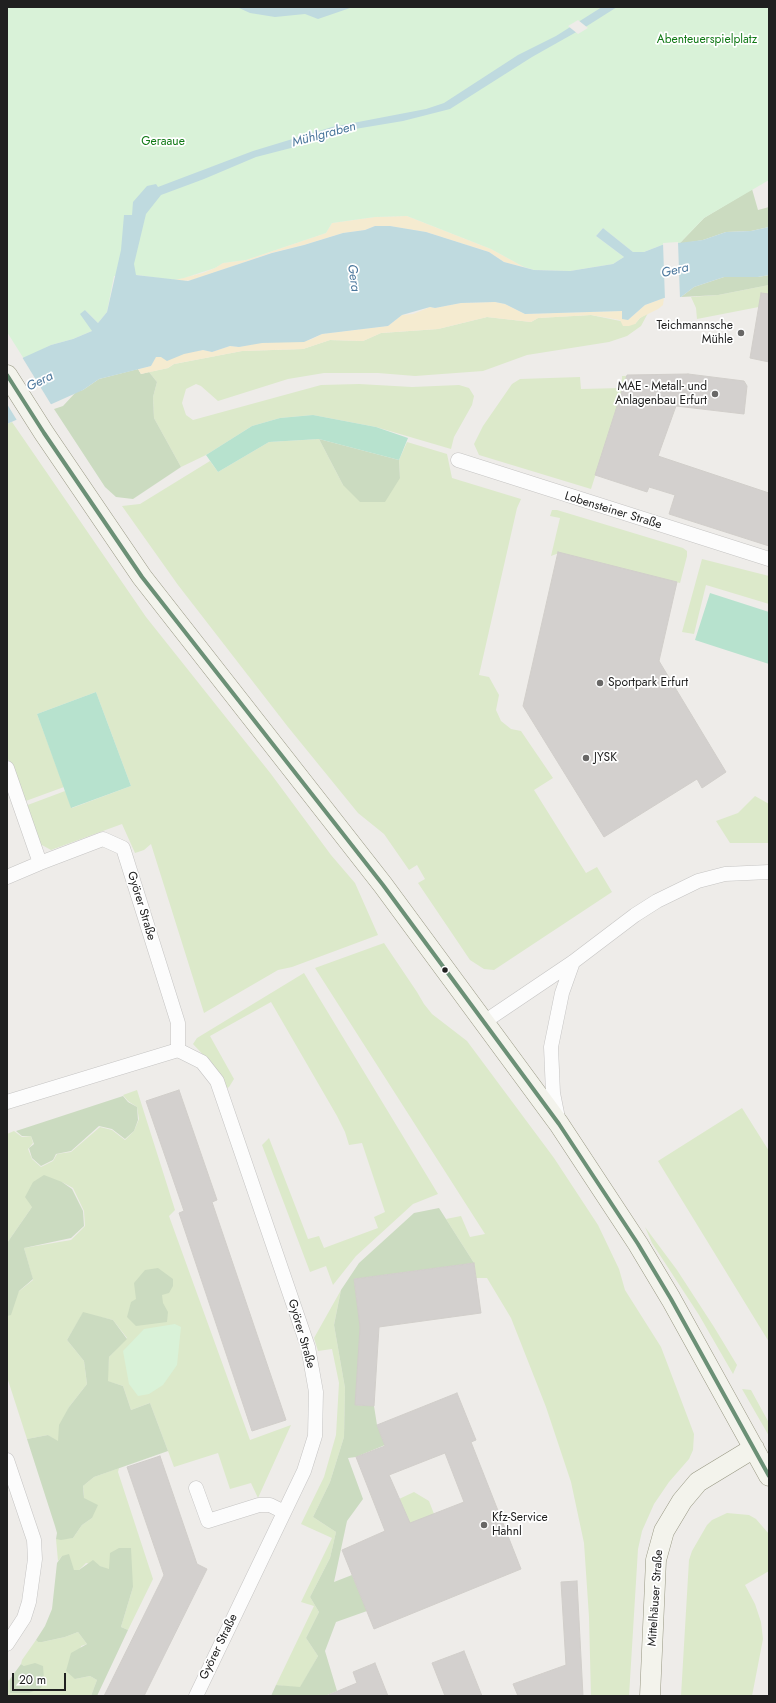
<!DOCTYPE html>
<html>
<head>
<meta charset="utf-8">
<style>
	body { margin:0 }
	#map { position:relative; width:776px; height:1703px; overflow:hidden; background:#eeece9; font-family:Jost,sans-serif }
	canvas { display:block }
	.frame { position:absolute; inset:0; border:8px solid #202020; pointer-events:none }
	.scale { position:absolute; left:12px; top:1673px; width:54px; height:18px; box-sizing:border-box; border:2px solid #202020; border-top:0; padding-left:5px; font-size:12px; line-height:14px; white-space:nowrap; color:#202020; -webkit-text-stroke:3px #fff; paint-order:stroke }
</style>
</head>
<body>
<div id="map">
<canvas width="776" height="1703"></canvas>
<div class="frame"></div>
<div class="scale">20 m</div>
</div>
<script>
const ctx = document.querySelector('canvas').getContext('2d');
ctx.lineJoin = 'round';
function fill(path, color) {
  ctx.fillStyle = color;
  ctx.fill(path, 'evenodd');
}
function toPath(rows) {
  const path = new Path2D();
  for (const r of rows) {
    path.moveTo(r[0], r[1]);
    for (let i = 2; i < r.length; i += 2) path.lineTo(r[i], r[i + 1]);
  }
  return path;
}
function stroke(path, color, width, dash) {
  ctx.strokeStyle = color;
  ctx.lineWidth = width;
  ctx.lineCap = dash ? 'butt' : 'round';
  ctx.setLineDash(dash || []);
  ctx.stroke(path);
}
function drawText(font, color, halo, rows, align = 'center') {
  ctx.font = font + ' Jost,sans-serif';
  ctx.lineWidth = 3.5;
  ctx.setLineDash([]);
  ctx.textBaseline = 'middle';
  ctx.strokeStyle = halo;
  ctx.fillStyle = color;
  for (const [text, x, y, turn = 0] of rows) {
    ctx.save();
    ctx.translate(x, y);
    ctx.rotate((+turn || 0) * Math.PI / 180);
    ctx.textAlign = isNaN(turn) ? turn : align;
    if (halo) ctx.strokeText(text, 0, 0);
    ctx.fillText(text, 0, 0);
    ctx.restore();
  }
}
fill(toPath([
	[769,285,769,305,697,319,696,308,691,297,718,295],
	[648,313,641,326,627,336,609,342,527,355,483,371,415,376,378,373,324,373,288,379,218,401,201,386,196,384,186,389,182,403,186,415,193,420,321,385,359,384,412,387,459,385,469,388,474,396,472,405,454,437,451,449,376,427,313,415,280,418,252,426,206,455,181,467,154,418,153,397,157,382,149,372,168,368,174,364,242,351,303,349,330,340,363,341,381,333,438,329,487,317,531,322,538,318,591,315,635,324,640,318],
	[622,376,627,376,591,489,479,455,474,444,483,426,512,384,520,379,580,377,581,389,622,388],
	[12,422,146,617,271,774,331,855,355,883,378,935,292,967,278,970,204,1013,151,844,144,850,135,853,122,824,51,850,40,844,25,806,65,791,72,808,131,786,96,692,37,714,64,787,23,802,7,756,7,424],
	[319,439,343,485,400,478,399,460,407,442,447,454,452,478,521,499,517,508,479,675,489,677,499,695,496,710,501,721,511,729,521,731,553,778,534,790,586,873,597,867,612,892,494,970,484,969,470,960,418,883,425,879,417,865,409,870,384,834,358,813,288,727,178,585,122,506,140,504,210,461,218,472,269,442],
	[552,510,557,510,683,548,687,551,687,556,680,583,559,553,551,556,560,518,550,516],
	[702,559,769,576,769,604,706,585,694,634,682,632],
	[755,796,769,804,769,843,730,843,716,821,738,813],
	[384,943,417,992,424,1004,432,1014,467,1041,554,1158,598,1225,619,1269,625,1290,661,1347,694,1434,693,1450,689,1459,669,1482,654,1504,642,1531,638,1549,629,1696,591,1696,589,1617,584,1543,571,1482,546,1407,511,1318,487,1278,476,1278,474,1263,446,1219,461,1216,470,1237,485,1234,315,968],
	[304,973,438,1194,413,1204,356,1256,333,1285,326,1266,310,1272,262,1145,269,1138,308,1239,319,1236,324,1248,378,1228,374,1217,385,1212,362,1143,349,1145,345,1132,337,1116,271,1002,210,1036,234,1079,229,1087,224,1090,209,1061,193,1044,197,1038],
	[137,1090,175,1210,169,1216,250,1440,291,1425,258,1498,251,1483,230,1489,218,1453,174,1467,150,1403,131,1410,123,1386,107,1381,109,1357,127,1338,113,1320,83,1313,67,1340,84,1361,87,1384,69,1407,58,1442,48,1435,27,1439,7,1377,7,1316,18,1292,33,1280,24,1248,71,1240,85,1226,84,1211,73,1188,62,1182,32,1207,7,1243,7,1134,14,1131,22,1137,31,1136,33,1143,28,1149,32,1159,41,1167,53,1161,57,1154,71,1152,100,1127,112,1130,125,1140,134,1131,139,1119,137,1107,128,1101,123,1095],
	[742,1108,769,1151,769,1342,658,1161],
	[645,1227,677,1270,714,1327,737,1365,733,1374,699,1315,652,1243],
	[341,1290,334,1325,345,1388,344,1437,330,1482,313,1517,336,1532,330,1558,310,1597,319,1612,306,1638,318,1656,300,1688,276,1685,314,1606,301,1602,332,1538,301,1524,324,1477,336,1435,339,1383,332,1349,318,1351,314,1338],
	[742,1389,751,1390,769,1423,769,1436],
	[119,1468,118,1472,153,1579,128,1630,121,1627,133,1587,109,1570,100,1566,86,1563,79,1570,74,1570,62,1556,58,1561,56,1539,73,1538,82,1525,92,1518,84,1498,83,1486,94,1477],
	[414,1492,429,1501,434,1514,442,1601,399,1499],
	[727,1513,749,1515,756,1519,769,1534,769,1571,745,1585,755,1604,761,1622,763,1639,752,1696,681,1696,689,1560,692,1551,707,1525,712,1520],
	[78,1632,87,1644,81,1646,75,1679,90,1676,97,1680,91,1696,7,1696,7,1682,10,1679,10,1693,24,1666,21,1664,22,1660,36,1640,38,1642,42,1642,65,1637]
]), '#dce9ca');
fill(toPath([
	[752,189,758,210,769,207,769,227,751,231,726,232,703,240,679,244,704,218],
	[769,275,769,285,718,295,681,297,694,287,724,277,758,277],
	[138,369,141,374,149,372,157,382,153,397,154,418,181,467,133,499,116,497,105,487,54,409,63,406,76,392,83,390,99,379],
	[319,439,399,460,400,478,385,502,360,502,343,485],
	[123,1096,128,1102,137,1107,138,1120,134,1131,125,1139,112,1129,99,1126,71,1151,56,1154,53,1160,41,1166,32,1158,29,1148,34,1144,31,1136,22,1136,16,1131],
	[44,1175,62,1182,72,1189,83,1211,84,1226,71,1238,24,1248,33,1279,19,1291,11,1315,7,1316,7,1243,32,1207,25,1197,33,1182],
	[439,1208,474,1263,354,1279,361,1329,356,1405,374,1406,377,1425,385,1445,356,1457,348,1458,363,1499,347,1521,334,1582,352,1575,367,1611,336,1622,325,1651,337,1691,325,1696,271,1696,276,1685,300,1687,318,1656,306,1638,319,1612,310,1597,330,1558,336,1532,313,1517,330,1482,344,1437,345,1388,334,1325,341,1290,359,1263,414,1213],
	[158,1268,173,1279,173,1286,169,1293,162,1295,163,1303,168,1312,167,1322,136,1326,127,1317,131,1302,136,1299,134,1283,145,1270],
	[83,1312,113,1320,127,1339,109,1357,108,1381,123,1386,131,1410,150,1403,168,1451,94,1477,83,1486,84,1498,98,1505,92,1518,82,1525,73,1538,61,1540,56,1539,57,1533,55,1526,27,1439,48,1435,58,1441,59,1425,69,1407,87,1384,84,1361,67,1340],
	[119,1548,131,1548,133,1587,121,1627,128,1630,97,1696,91,1696,97,1680,90,1676,75,1679,66,1671,71,1653,87,1644,78,1632,65,1637,42,1642,38,1642,36,1640,45,1626,52,1609,57,1563,62,1556,69,1554,74,1570,79,1570,93,1560,100,1566,109,1569,110,1553],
	[35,1663,43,1666,44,1679,41,1688,29,1693,10,1693,10,1679,21,1664,24,1666]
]), '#cbdbc0');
fill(toPath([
	[407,216,491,249,524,267,504,262,489,252,426,232,389,226,375,226,365,230,343,233,304,245,271,253,192,280,181,281,174,280,203,273,215,268,223,263,246,260,326,233,332,223,375,217],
	[664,298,663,305,658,309,640,318,635,324,629,326,623,326,620,320,591,315,538,318,531,322,487,317,438,329,381,333,363,341,330,340,303,349,242,351,174,364,168,368,141,374,138,369,151,366,155,357,203,350,212,352,230,346,239,347,257,343,310,340,322,334,388,326,402,315,413,314,430,307,435,308,461,303,495,302,505,304,525,314,622,311,628,320,645,305]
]), '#f5ebd0');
fill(toPath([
	[7,7,769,7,769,180,704,218,679,244,662,245,644,252,633,252,603,228,596,236,624,257,613,264,570,271,534,270,524,267,491,249,407,216,375,217,332,223,326,233,246,260,223,263,215,268,184,278,174,280,137,275,114,276,107,312,98,323,85,310,92,331,73,339,51,345,24,359,7,332],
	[175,1324,181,1327,177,1365,163,1385,149,1394,138,1396,129,1384,123,1351,144,1329]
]), '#d9f2d8');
fill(toPath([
	[313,415,376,427,408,438,399,460,319,439,269,442,218,472,206,455,252,426,280,418],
	[710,593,769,612,769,664,695,640],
	[96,692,131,786,71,808,37,714]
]), '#b7e2ce');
fill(toPath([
	[237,7,353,7,318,19,305,14,275,17,250,13],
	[602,7,617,7,587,26,532,57,450,109,403,121,331,133,291,148,256,157,204,179,161,195,146,214,134,264,136,275,188,281,272,253,304,245,343,233,365,230,375,226,390,226,426,232,489,252,504,262,534,270,570,271,613,264,624,257,596,236,603,228,633,252,644,252,662,245,703,240,726,232,751,231,769,227,769,275,758,277,724,277,694,287,681,297,664,298,645,305,628,320,622,319,622,311,525,314,505,304,495,302,461,303,435,308,430,307,402,315,388,326,322,334,304,342,262,343,239,347,230,346,212,352,203,350,184,354,167,361,161,357,156,357,151,366,99,379,83,390,7,424,7,365,51,345,73,339,92,331,80,314,85,310,98,323,107,312,121,250,124,215,132,215,133,202,147,186,156,184,158,187,253,151,332,127,426,109,444,103,518,55,556,36]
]), '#bfdadf');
fill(toPath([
	[578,20,588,28,578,34,568,26],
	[678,242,680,299,665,300,663,243],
	[22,357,52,406,18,422,7,404,7,363]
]), '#eeece9');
const building = toPath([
	[761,293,769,294,769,362,750,358,761,293],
	[688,374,744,381,747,386,744,414,676,406,658,456,769,493,769,546,669,514,675,495,649,487,647,492,595,475,627,375,688,374],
	[558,552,677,582,659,661,726,772,702,788,697,779,604,837,523,706,558,552],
	[179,1090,217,1200,212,1202,286,1420,252,1431,179,1213,184,1211,146,1101,179,1090],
	[474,1263,481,1313,379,1327,374,1406,355,1405,360,1327,354,1279,474,1263],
	[457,1393,476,1440,471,1442,521,1569,374,1629,342,1550,385,1531,356,1457,385,1446,377,1425,457,1393],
	[445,1453,464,1502,410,1523,389,1475,445,1453],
	[160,1456,197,1564,207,1569,144,1696,104,1696,164,1575,127,1467,160,1456],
	[577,1581,583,1696,518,1696,513,1684,566,1665,561,1582,577,1581],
	[464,1651,482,1696,445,1696,432,1663,464,1651],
	[375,1663,388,1696,326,1696,357,1683,353,1672,375,1663]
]);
fill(building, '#d3d0ce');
stroke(building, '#d1ceca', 1);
const street = toPath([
	[458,460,769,559],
	[7,768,40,863,103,839,123,848,178,1023,178,1050],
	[7,877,40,863],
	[484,1022,573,962,635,915,657,901,698,881,725,874,769,872],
	[7,1102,178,1050,202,1062,217,1081,308,1347,316,1392,315,1436,304,1471,196,1696],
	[558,1118,553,1093,551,1047,562,993,573,962],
	[7,1460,34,1540,35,1559,29,1602,24,1618,7,1644],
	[196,1488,208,1521,259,1505,270,1505,284,1512]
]);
const secondary = toPath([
	[7,375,44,433,142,577,383,885,559,1124,638,1244,671,1299,769,1476],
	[650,1696,656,1560,664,1531,682,1501,698,1482,754,1448]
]);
stroke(street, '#c5c4c3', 15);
stroke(secondary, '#979782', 21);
stroke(street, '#fcfcfc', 14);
stroke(secondary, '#f3f3ec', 20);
stroke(toPath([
	[7,375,44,433,142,577,383,885,559,1124,638,1244,671,1299,769,1476]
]), '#6b9076', 4);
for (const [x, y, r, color] of [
	[741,333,4,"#686766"],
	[715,394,4,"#686766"],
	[600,683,4,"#686766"],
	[586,758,4,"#686766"],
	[445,970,3.5,"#202020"],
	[484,1525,4,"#686766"]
]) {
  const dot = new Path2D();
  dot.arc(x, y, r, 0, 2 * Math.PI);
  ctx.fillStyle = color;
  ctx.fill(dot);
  stroke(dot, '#fff', 1.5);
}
drawText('12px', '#127a17', '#fff', [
	["Abenteuerspielplatz",707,40],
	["Geraaue",163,142]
]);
drawText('12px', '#202020', '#fff', [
	["Teichmannsche",733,326,"right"],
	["Mühle",733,340,"right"],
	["MAE - Metall- und",707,387,"right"],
	["Anlagenbau Erfurt",707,401,"right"],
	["Sportpark Erfurt",608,683],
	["JYSK",594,758],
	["Kfz-Service",492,1518],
	["Hahnl",492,1532]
], 'left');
drawText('12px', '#202020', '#fff', [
	["Lobensteiner Straße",613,511,17],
	["Györer Straße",141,906,73],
	["Györer Straße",301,1334,74],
	["Mittelhäuser Straße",656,1598,-86],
	["Györer Straße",219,1647,-64]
]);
drawText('italic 13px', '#4b779c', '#fff', [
	["Mühlgraben",324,135,-15],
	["Gera",675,271,-13],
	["Gera",353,278,82],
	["Gera",40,382,-27]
]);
</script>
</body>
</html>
